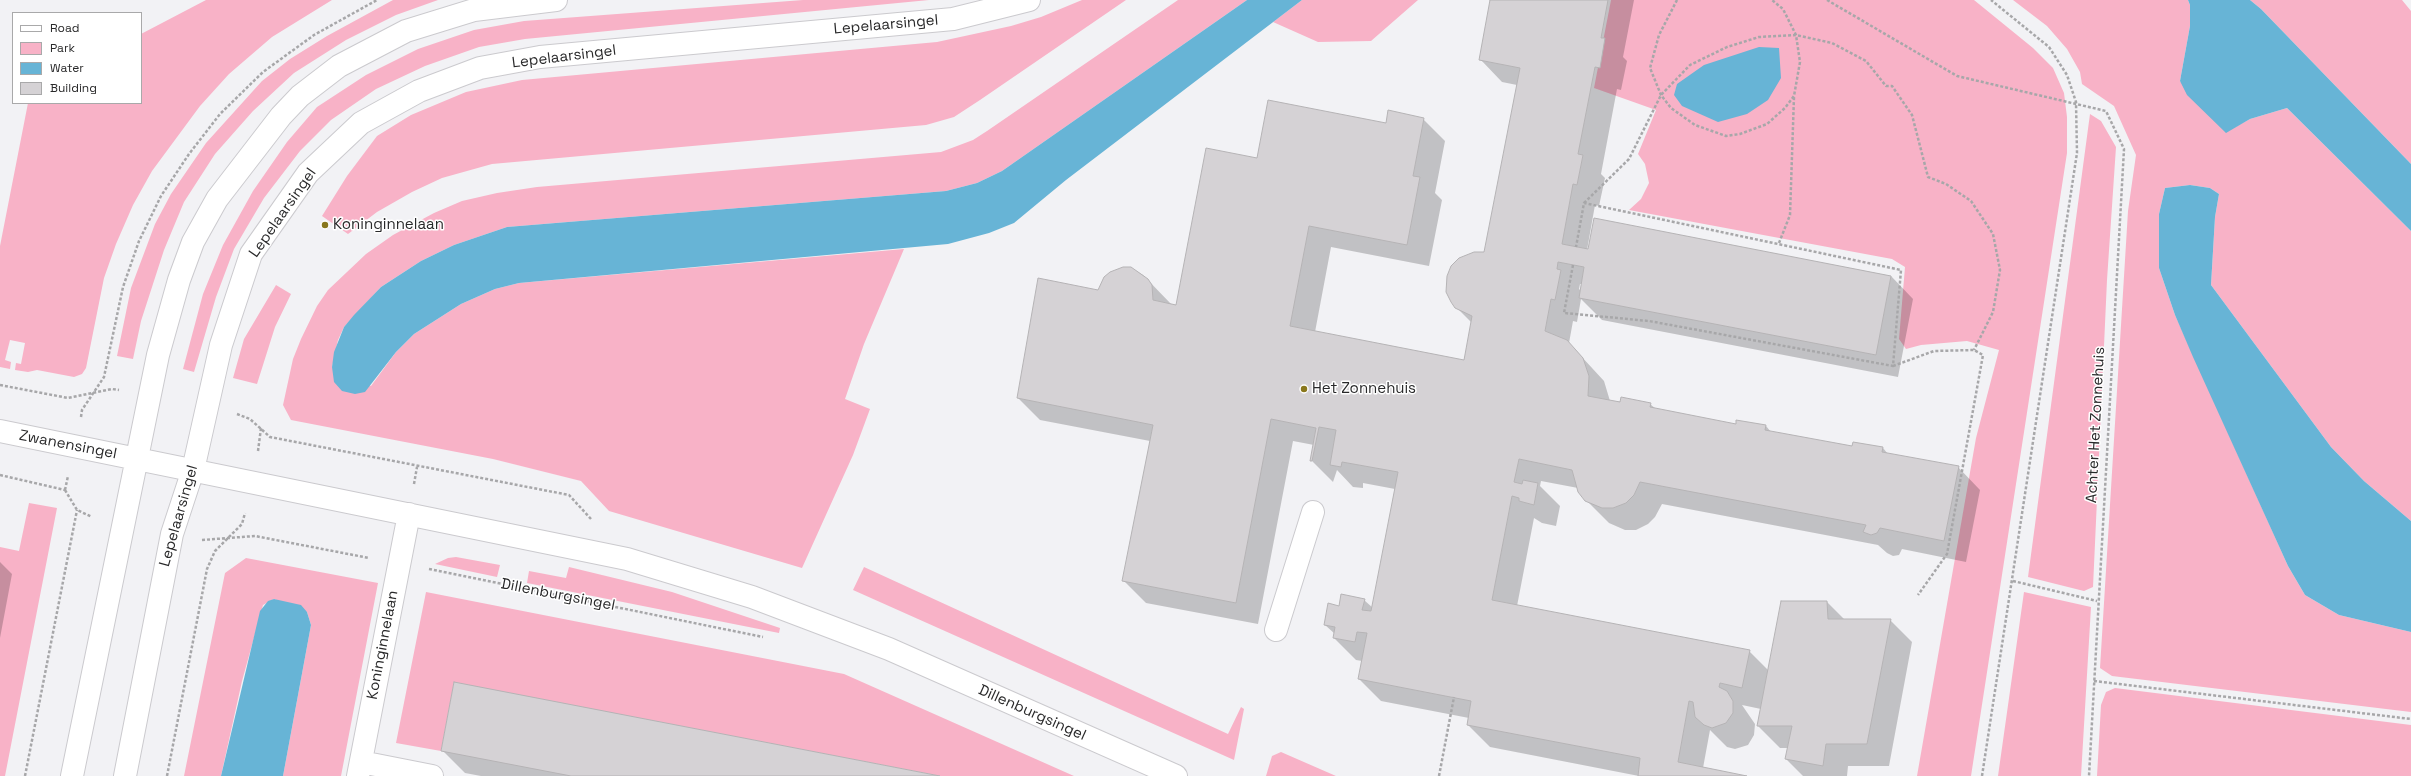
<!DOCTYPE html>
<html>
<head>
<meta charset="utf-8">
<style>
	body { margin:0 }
	#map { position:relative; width:2411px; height:776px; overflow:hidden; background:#f2f2f5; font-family:"Space Grotesk",sans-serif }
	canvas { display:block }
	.legend { position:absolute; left:12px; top:12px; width:130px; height:92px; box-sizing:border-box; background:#fff; border:1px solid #a9a9aa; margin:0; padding:5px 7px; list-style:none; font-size:12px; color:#29292a }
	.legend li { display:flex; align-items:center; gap:8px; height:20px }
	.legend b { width:20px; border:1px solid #a9a9aa }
</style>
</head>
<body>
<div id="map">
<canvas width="2411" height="776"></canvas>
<ul class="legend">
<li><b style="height:5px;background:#fff"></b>Road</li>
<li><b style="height:11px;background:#f8b2c7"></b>Park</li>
<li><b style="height:11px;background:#67b4d6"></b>Water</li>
<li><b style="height:11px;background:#d5d2d5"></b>Building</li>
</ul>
</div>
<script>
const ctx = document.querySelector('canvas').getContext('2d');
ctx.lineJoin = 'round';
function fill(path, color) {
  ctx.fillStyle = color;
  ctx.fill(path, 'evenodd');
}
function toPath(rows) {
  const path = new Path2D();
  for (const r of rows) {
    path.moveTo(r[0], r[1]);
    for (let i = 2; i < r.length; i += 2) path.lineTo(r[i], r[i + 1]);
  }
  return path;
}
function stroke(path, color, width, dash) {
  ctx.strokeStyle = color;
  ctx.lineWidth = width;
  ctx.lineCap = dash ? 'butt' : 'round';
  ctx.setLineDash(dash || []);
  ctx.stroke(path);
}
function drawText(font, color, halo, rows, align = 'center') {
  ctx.font = font + ' "Space Grotesk",sans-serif';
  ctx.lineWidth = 3;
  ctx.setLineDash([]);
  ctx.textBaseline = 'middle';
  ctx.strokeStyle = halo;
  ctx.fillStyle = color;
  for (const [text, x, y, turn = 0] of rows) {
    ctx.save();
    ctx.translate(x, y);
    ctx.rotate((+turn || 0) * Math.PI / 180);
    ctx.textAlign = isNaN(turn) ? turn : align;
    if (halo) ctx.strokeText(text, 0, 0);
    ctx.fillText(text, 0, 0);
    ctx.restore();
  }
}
fill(toPath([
	[206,0,332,0,272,37,229,74,200,106,152,171,133,205,116,244,104,278,86,368,82,374,74,377,37,370,28,372,15,370,16,363,21,364,25,343,10,340,5,360,11,362,10,369,0,367,0,246,28,103,141,103,141,34],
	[393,0,438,0,396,15,346,40,294,73,253,111,215,154,184,202,164,250,141,321,133,359,117,356,131,288,155,224,171,194,206,143,262,81,290,59,327,36],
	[803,0,929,0,525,39,479,47,425,66,376,89,331,120,300,151,264,198,234,249,216,297,194,372,183,369,203,294,223,245,253,191,287,142,317,107,366,75,418,49,474,30,524,21],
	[1082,0,1126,0,980,100,954,117,926,125,492,164,442,178,412,192,377,212,348,234,322,216,347,176,377,136,411,115,466,92,522,80,937,42,1011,26,1041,17],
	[1178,0,1247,0,1002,171,977,183,946,191,507,227,454,245,421,261,381,287,344,327,338,340,332,367,371,386,396,352,414,334,461,304,495,289,519,283,904,249,864,344,845,399,870,409,853,455,802,568,609,511,581,481,493,459,291,420,283,405,293,359,301,339,317,306,328,290,366,254,393,235,434,213,462,201,497,193,537,187,941,152,973,140,987,131],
	[1302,0,1418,0,1371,41,1318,42,1273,22],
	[1611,0,1974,0,2033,48,2053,68,2064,93,2067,117,2067,153,1971,776,1917,776,1976,438,1999,350,1967,341,1921,345,1906,349,1899,339,1905,267,1892,259,1629,210,1641,199,1649,183,1645,164,1638,154,1656,110,1594,88],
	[2013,0,2188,0,2190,5,2190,26,2180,81,2226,132,2250,119,2287,108,2411,231,2411,521,2364,481,2331,447,2211,285,2215,217,2219,194,2210,188,2190,185,2165,188,2159,214,2159,268,2175,315,2288,566,2305,595,2339,615,2411,632,2411,712,2112,676,2100,668,2128,211,2136,155,2114,106,2082,84,2080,72,2067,49,2047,26],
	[2250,0,2402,0,2411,11,2411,164,2261,9],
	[2090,114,2101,121,2116,147,2107,280,2093,587,2084,591,2028,577],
	[276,285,291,294,275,327,257,384,233,378,244,339],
	[29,503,57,508,5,776,0,776,0,547,19,551],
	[456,557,500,565,497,577,435,564,448,558],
	[246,558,378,583,341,776,283,776,311,625,307,612,274,599,263,605,242,681,221,776,184,776,225,573],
	[569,567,672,592,780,628,779,633,527,583,529,571,566,578],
	[864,567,1228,734,1241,707,1244,709,1234,760,853,590],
	[426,592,844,674,1074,776,940,776,454,683,441,751,396,743],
	[2024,592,2091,607,2081,776,1998,776],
	[2115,688,2411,725,2411,776,2097,776,2101,705,2106,692],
	[1281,752,1336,776,1266,776,1272,756]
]), '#f8b2c7');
fill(toPath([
	[1247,0,1302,0,1066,180,1014,223,989,233,948,244,519,283,495,289,461,304,414,334,396,352,365,392,355,394,342,391,334,382,332,367,334,352,344,327,354,315,381,287,421,261,454,245,507,227,946,191,977,183,1002,171],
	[2188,0,2250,0,2261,9,2411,164,2411,231,2287,108,2250,119,2226,133,2187,95,2180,81,2190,26,2190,5],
	[1759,47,1779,48,1781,78,1768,100,1747,114,1718,122,1682,106,1674,95,1677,84,1704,65],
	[2190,185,2210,188,2219,194,2215,217,2211,285,2331,447,2364,481,2411,521,2411,632,2339,615,2305,595,2288,566,2193,357,2175,315,2159,268,2159,214,2165,188],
	[274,599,301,605,307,612,311,625,283,776,221,776,260,611,268,601]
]), '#67b4d6');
fill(toPath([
	[1491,0,1634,0,1623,57,1627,61,1621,90,1617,89,1601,174,1605,178,1599,206,1595,205,1587,250,1589,250,1595,219,1891,276,1913,299,1898,377,1602,320,1581,299,1577,322,1573,321,1569,343,1604,381,1610,401,1650,404,1656,409,1737,425,1766,426,1771,432,1853,447,1883,448,1888,454,1958,467,1980,490,1966,562,1902,549,1899,555,1893,556,1887,553,1878,545,1662,504,1655,517,1648,524,1636,530,1625,530,1609,523,1586,500,1578,488,1541,481,1540,486,1560,506,1556,526,1542,523,1534,518,1517,606,1749,651,1769,671,1827,602,1845,620,1890,620,1912,642,1889,766,1848,766,1847,776,1803,776,1786,759,1789,748,1780,748,1758,726,1761,709,1742,705,1755,724,1754,735,1748,745,1735,749,1727,747,1710,730,1703,768,1743,776,1639,776,1490,747,1468,725,1469,718,1381,701,1359,679,1362,661,1356,660,1334,638,1335,634,1325,625,1340,607,1364,600,1373,608,1395,489,1363,483,1363,488,1353,487,1337,470,1333,482,1311,460,1314,445,1293,441,1258,624,1146,603,1124,581,1150,441,1040,420,1018,398,1099,291,1131,268,1143,275,1172,305,1176,306,1258,159,1387,124,1423,119,1445,141,1435,193,1442,200,1429,266,1331,247,1315,332,1464,361,1472,323,1456,307,1485,253,1517,85,1502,82,1480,59],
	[1580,284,1582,284,1581,291,1579,289],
	[0,562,12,574,0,638],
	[443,751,935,776,481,776,465,773]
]), '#0003');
const building = toPath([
	[1490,0,1608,0,1601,38,1605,38,1600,68,1595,67,1578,154,1583,155,1577,185,1573,184,1562,244,1588,249,1594,218,1891,276,1876,355,1579,298,1584,267,1558,262,1557,269,1561,270,1555,300,1551,299,1545,331,1567,340,1583,358,1589,376,1588,396,1620,402,1621,397,1651,403,1650,407,1736,424,1736,420,1766,425,1765,430,1852,446,1853,442,1883,447,1882,452,1959,466,1944,541,1880,528,1877,533,1871,535,1863,532,1866,525,1640,482,1634,495,1626,503,1613,508,1602,508,1585,501,1578,492,1572,470,1519,459,1514,482,1522,484,1523,480,1538,483,1534,505,1519,501,1519,498,1512,496,1492,600,1750,650,1742,688,1720,683,1719,687,1727,691,1733,701,1733,713,1726,723,1712,728,1704,725,1695,717,1693,702,1689,701,1678,762,1747,776,1638,776,1640,758,1467,725,1471,701,1358,679,1367,633,1357,632,1355,642,1333,638,1335,627,1324,625,1328,603,1339,606,1341,594,1365,599,1362,610,1371,611,1398,472,1342,462,1341,467,1330,465,1336,430,1319,427,1312,461,1310,461,1316,428,1271,419,1236,603,1122,581,1153,425,1017,398,1038,278,1098,290,1104,277,1110,272,1123,267,1131,267,1148,279,1152,285,1153,300,1176,305,1206,148,1257,158,1268,100,1386,123,1388,110,1424,118,1413,176,1420,177,1407,245,1309,226,1290,326,1464,360,1472,316,1455,308,1451,302,1446,292,1447,276,1451,266,1459,258,1474,252,1484,252,1520,68,1479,60,1490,0],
	[1781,601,1827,601,1828,619,1891,619,1867,744,1826,744,1823,766,1785,759,1792,726,1757,726,1781,601],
	[454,682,940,776,571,776,441,751,454,682]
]);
fill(building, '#d5d2d5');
stroke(building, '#b5b3b5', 1);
const minor = toPath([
	[0,431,627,559,752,597,889,649,1176,776],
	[1276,630,1313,512],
	[361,762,432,776],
	[72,776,158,355,179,280,193,242,217,199,281,116,300,96,339,66,406,31,474,10,556,0],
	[125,776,172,534,193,470,221,345,251,254,308,173,361,123,419,91,480,68,540,57,953,19,1029,0],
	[358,776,409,514]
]);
stroke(minor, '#cbcace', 24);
stroke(toPath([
	[1677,0,1659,35,1650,68,1661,95,1671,108,1695,125,1726,136,1740,134,1767,124,1785,108,1794,96,1800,62,1796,35,1783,9,1772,0],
	[1827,0,1957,76,2106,111,2124,149,2089,776],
	[1584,203,1629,159,1661,95,1690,65,1727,47,1759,37,1796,35,1832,43,1866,61,1886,86,1892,86,1912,115,1928,177,1946,184,1971,201,1993,234,2000,270,1993,312,1974,350],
	[1779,243,1790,215,1794,97],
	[1573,265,1564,313,1649,321,1893,366,1901,270,1584,203,1576,247],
	[1893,366,1934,351,1974,350,1983,355,1947,554,1918,595],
	[0,385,68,398,112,389,119,390],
	[237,414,250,419,270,437,569,495,591,519],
	[81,417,82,410,104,377,123,287,139,241,161,196,189,154,220,114,263,72,314,35,377,0],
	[258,451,261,428],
	[0,475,65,490],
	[414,484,417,467],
	[65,490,77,510,92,517],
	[65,490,68,476],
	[202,540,255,536,369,558],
	[429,569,763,637],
	[2013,581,2097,601],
	[2094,681,2411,719],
	[25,776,77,510],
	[167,776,207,569,215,551,242,524,245,513],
	[1439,776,1454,697],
	[1982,776,2077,153,2076,102,2067,75,2049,47,1991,0]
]), '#a7a7a9', 2.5, [3, 2]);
stroke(minor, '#fff', 22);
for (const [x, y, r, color] of [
	[325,225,4,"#89771c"],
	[1304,389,4,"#89771c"]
]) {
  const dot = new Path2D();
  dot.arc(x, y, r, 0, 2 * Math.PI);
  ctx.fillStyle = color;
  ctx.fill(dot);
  stroke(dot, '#fff', 1.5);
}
drawText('15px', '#29292a', '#fff', [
	["Lepelaarsingel",886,25,-5],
	["Lepelaarsingel",564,57,-7],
	["Lepelaarsingel",283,213,-55],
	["Achter Het Zonnehuis",2096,425,-87],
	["Zwanensingel",68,445,11],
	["Lepelaarsingel",179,516,-74],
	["Dillenburgsingel",558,595,11],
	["Koninginnelaan",383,645,-79],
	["Dillenburgsingel",1032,713,24]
]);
drawText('15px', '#29292a', '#fff', [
	["Koninginnelaan",333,225],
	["Het Zonnehuis",1312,389]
], 'left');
</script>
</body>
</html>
